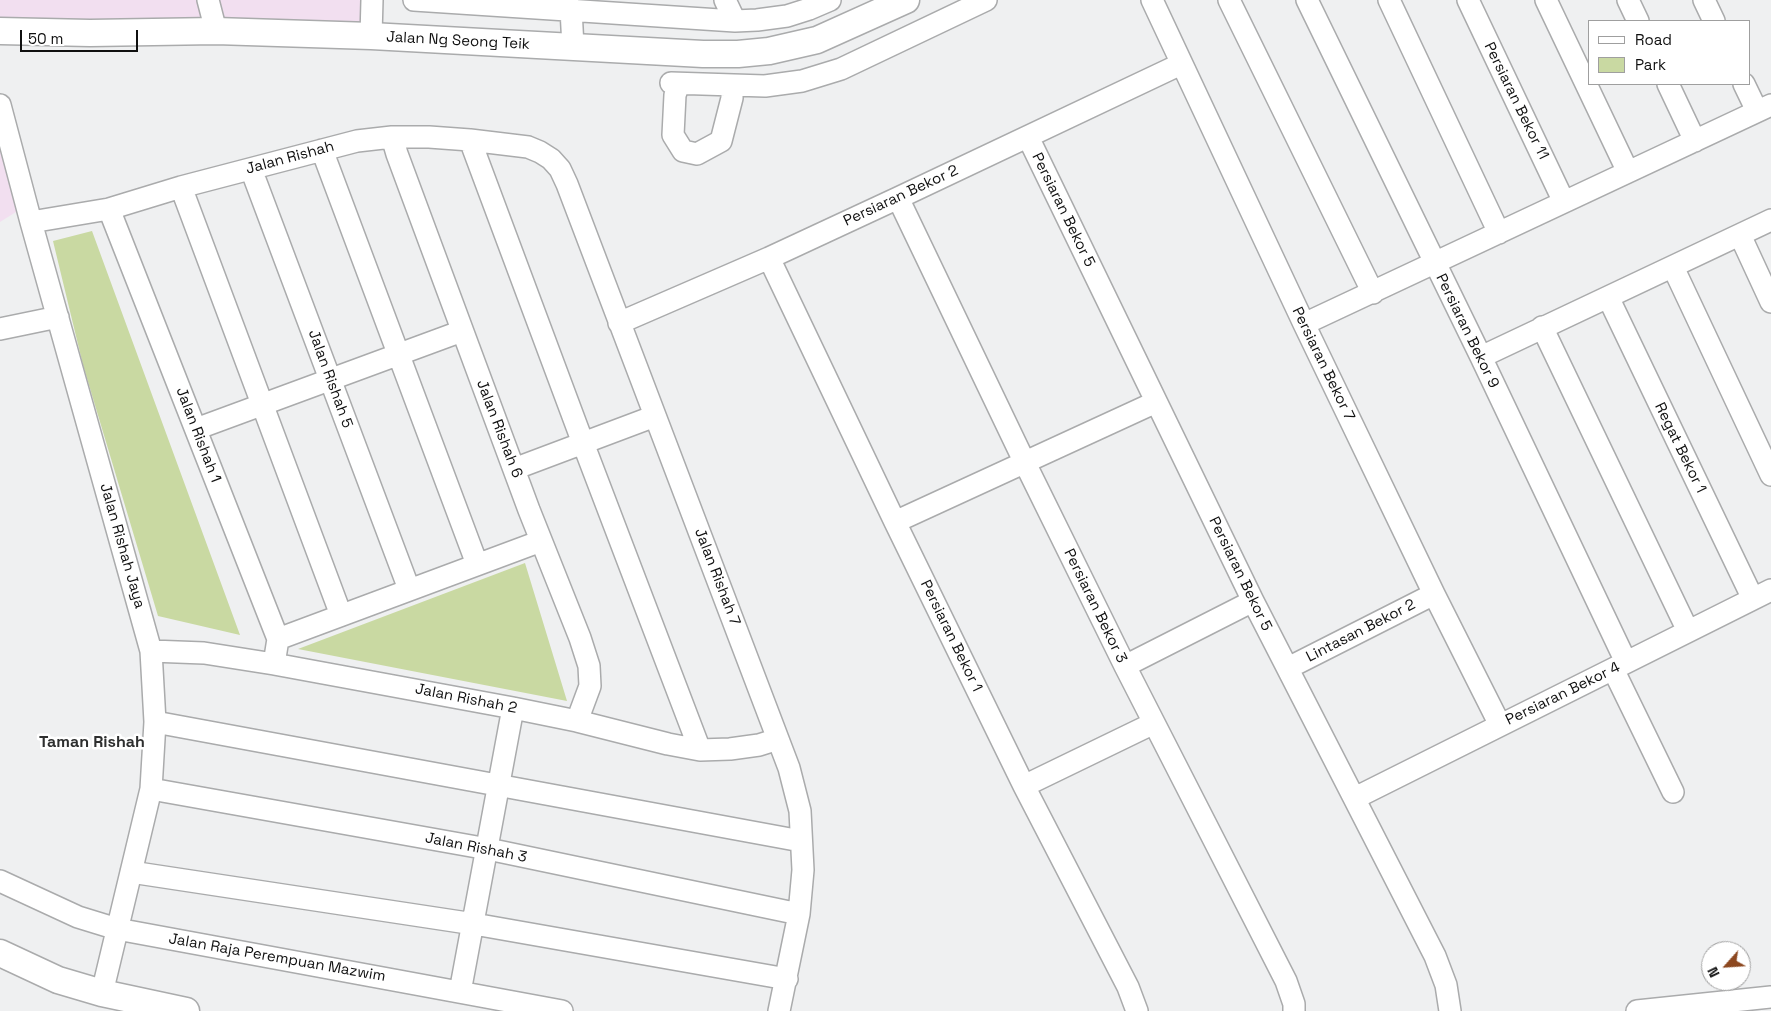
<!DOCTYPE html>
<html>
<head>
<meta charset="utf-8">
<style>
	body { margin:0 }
	#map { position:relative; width:1771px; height:1011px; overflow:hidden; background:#eff0f1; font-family:"Space Grotesk",sans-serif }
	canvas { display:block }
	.legend { position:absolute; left:1588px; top:20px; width:162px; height:65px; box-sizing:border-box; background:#fff; border:1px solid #9f9f9f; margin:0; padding:6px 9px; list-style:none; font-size:15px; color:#101010 }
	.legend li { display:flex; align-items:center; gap:10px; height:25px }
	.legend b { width:25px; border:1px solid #9f9f9f }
	.north { position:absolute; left:1701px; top:941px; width:50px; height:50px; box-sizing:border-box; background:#fff; border:1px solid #9f9f9f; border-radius:50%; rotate:244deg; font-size:14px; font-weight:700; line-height:20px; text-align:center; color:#101010 }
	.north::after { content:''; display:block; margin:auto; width:18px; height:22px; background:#8c471f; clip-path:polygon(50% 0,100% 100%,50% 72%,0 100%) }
	.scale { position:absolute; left:20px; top:30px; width:118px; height:22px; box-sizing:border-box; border:2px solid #101010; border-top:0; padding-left:6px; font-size:15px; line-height:18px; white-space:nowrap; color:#101010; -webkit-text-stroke:4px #fff; paint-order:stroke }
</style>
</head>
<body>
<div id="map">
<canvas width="1771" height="1011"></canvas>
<ul class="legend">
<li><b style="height:6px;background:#fff"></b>Road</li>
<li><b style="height:14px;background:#c9d9a2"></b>Park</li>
</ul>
<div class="north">N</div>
<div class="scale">50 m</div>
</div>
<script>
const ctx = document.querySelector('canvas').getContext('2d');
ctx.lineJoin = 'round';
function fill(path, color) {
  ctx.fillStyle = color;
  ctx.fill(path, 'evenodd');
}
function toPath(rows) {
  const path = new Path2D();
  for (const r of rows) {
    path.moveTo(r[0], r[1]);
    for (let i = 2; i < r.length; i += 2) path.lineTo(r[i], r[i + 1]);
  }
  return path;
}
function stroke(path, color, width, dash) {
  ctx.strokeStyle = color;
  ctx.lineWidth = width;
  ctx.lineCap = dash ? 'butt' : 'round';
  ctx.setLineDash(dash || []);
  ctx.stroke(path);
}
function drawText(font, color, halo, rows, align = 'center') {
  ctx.font = font + ' "Space Grotesk",sans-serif';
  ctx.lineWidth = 5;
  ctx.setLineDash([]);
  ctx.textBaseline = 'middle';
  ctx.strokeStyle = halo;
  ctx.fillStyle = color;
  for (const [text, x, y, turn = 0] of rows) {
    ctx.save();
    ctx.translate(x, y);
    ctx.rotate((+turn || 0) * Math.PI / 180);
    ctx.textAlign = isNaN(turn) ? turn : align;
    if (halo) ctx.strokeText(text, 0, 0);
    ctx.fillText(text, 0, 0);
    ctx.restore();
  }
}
fill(toPath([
	[0,0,368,0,367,39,0,36],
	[0,104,24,207,0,222]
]), '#f2dff0');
fill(toPath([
	[92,231,240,635,158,616,83,365,53,241],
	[525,563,567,701,298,649]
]), '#c9d9a2');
const minor = toPath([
	[208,0,216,31],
	[414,0,735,21,757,20,787,16,809,9,830,0],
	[566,0,571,9,573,47],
	[725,0,735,21],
	[1152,0,1304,324,1434,594,1500,725],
	[1229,0,1373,293],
	[1307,0,1481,357,1626,662],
	[1389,0,1499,233],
	[1468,0,1564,202],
	[1546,0,1628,172],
	[1628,0,1638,21],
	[1704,0,1714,21],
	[371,36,372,0],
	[671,83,765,86,802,81,841,69,986,0],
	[679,84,675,95,673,135,683,151,697,154,721,141,732,98,732,85],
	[1668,84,1695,141],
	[1744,84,1757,111],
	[0,105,31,222,151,651,155,722,151,789,102,993],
	[392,137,397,154,529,510,580,638,589,666,590,686,577,721],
	[1028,137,1253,601,1435,956,1446,985,1450,1011],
	[470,140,583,443,700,750],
	[322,150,477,564],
	[251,169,409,589],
	[181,187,341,615],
	[898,198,1025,463,1125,666,1286,981,1294,1004,1294,1011],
	[109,209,278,639,274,664],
	[31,222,109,209,181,187,357,141,392,137,429,137,470,140,528,147,540,152,551,159,560,169,567,184,789,768,800,811,803,870,799,914,779,1011],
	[1740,235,1771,302],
	[769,258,895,522,1024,786,1128,987,1137,1011],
	[1673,267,1771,475],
	[1608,297,1753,599],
	[619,323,769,258,898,198,1181,64],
	[1304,324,1771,105],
	[1542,327,1688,631],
	[0,329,58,317],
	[1481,357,1771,220],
	[196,429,462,331],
	[514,469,655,416],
	[895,522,1156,402],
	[278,639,541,541],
	[151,651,204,653,274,664,513,708,577,721,668,744,700,750,730,749,759,745,778,739],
	[1125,666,1253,601],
	[1288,668,1434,594],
	[1613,669,1673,792],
	[155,722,801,841],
	[1024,786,1154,723],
	[151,789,488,849,799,914],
	[1355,798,1771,590],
	[131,872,474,924,787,979],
	[0,881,78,917,117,929,562,1011],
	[460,992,513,708],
	[1637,1011,1771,997]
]);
const major = toPath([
	[0,31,90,33,216,31,371,36,703,54,738,54,769,51,817,40,906,0],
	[0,953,58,980,102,993,186,1011]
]);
stroke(minor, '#aaabac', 24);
stroke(major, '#aaabac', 29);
stroke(minor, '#fff', 21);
stroke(major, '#fff', 26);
drawText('15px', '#101010', '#fff', [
	["Jalan Ng Seong Teik",458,41,3],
	["Persiaran Bekor 11",1516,101,64],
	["Jalan Rishah",290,158,-15],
	["Persiaran Bekor 2",901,196,-25],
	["Persiaran Bekor 5",1063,210,64],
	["Persiaran Bekor 9",1467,331,64],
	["Persiaran Bekor 7",1323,364,64],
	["Jalan Rishah 5",330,379,70],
	["Jalan Rishah 6",499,429,69],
	["Jalan Rishah 1",198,435,69],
	["Regat Bekor 1",1680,448,64],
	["Jalan Rishah Jaya",122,546,74],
	["Persiaran Bekor 5",1240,574,64],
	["Jalan Rishah 7",717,577,69],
	["Persiaran Bekor 3",1095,606,64],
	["Lintasan Bekor 2",1361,631,-27],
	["Persiaran Bekor 1",951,636,64],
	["Persiaran Bekor 4",1563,694,-26],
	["Jalan Rishah 2",466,699,11],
	["Jalan Rishah 3",476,848,11],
	["Jalan Raja Perempuan Mazwim",277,958,10]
]);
drawText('bold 16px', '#2e2f2f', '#fff', [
	["Taman Rishah",92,743]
]);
</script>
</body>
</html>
